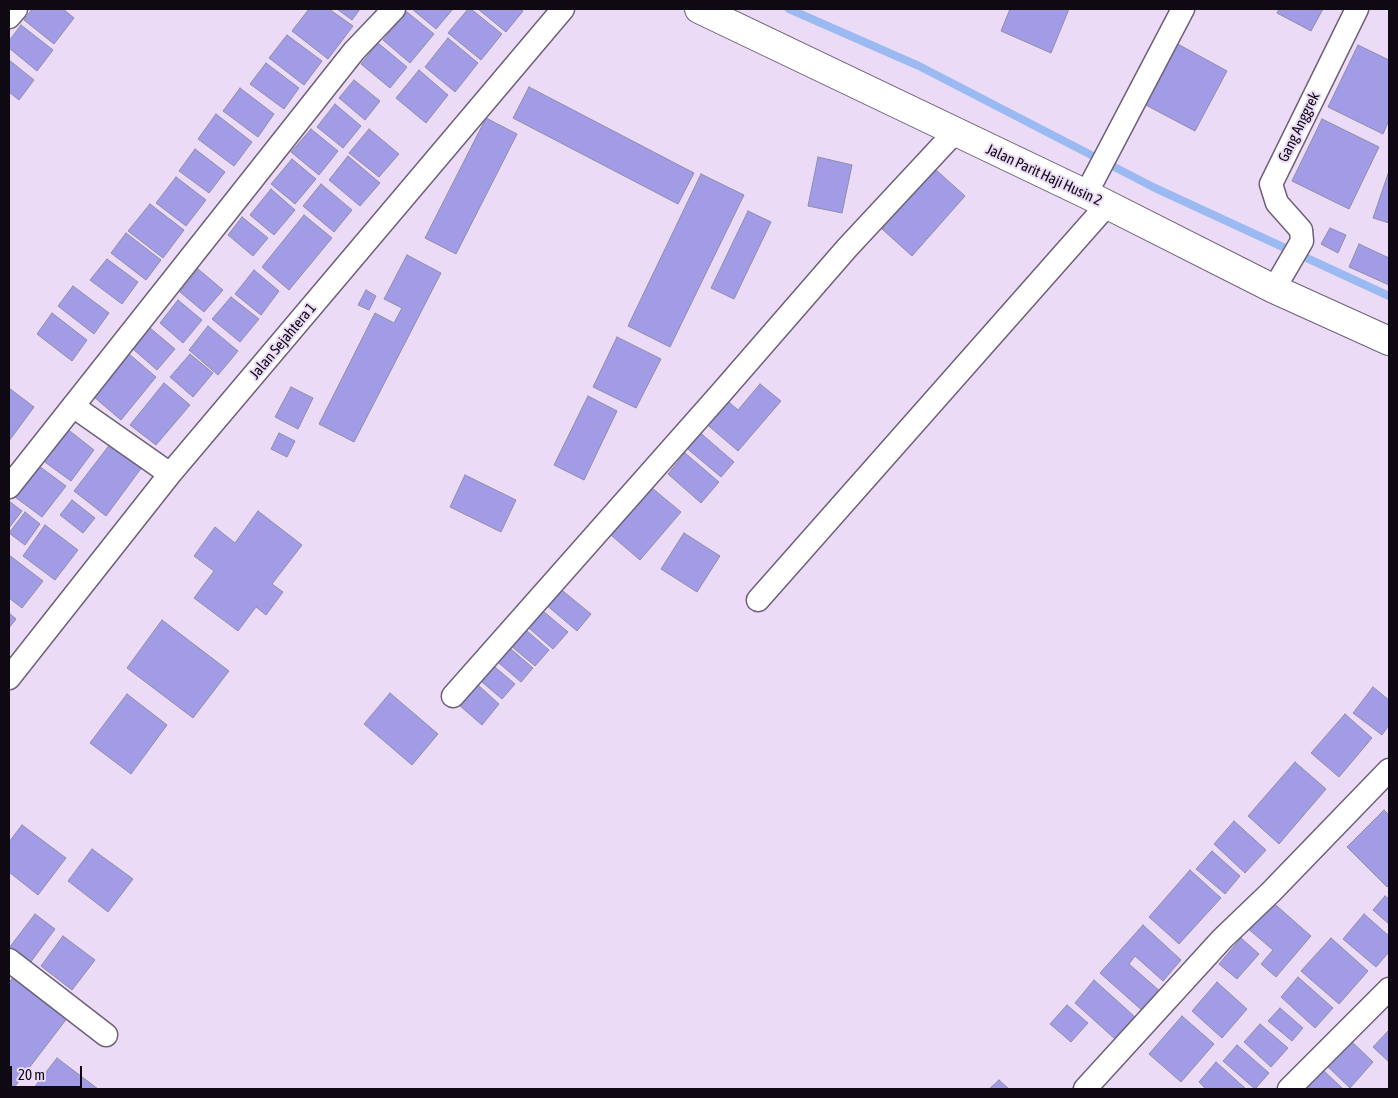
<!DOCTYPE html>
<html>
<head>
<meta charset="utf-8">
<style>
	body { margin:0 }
	#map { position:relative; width:1398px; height:1098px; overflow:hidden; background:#ecdbf7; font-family:"Asap Condensed",sans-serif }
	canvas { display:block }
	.frame { position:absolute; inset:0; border:10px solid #0e0912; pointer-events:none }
	.scale { position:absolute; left:10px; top:1066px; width:72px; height:22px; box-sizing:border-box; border:2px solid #0e0912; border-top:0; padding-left:6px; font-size:15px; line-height:18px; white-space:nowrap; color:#0e0912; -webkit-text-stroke:4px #ecdbf7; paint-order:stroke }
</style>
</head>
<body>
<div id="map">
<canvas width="1398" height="1098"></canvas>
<div class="frame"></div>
<div class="scale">20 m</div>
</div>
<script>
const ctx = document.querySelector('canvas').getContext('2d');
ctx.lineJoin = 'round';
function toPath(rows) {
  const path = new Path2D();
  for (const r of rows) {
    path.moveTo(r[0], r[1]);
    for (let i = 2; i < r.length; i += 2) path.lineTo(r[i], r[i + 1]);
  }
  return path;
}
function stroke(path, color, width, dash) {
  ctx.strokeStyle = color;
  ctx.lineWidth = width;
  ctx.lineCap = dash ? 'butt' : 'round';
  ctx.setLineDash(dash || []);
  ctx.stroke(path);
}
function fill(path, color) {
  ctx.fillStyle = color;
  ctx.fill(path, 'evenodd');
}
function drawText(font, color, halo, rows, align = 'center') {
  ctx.font = font + ' "Asap Condensed",sans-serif';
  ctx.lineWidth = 4;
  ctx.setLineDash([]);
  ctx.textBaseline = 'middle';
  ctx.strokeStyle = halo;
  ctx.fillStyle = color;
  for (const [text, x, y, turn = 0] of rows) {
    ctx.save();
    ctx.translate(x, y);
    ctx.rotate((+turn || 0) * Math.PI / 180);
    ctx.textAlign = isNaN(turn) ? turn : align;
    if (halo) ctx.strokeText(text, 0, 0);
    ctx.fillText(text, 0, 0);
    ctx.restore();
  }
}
stroke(toPath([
	[789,9,919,66,1155,188,1389,296]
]), '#9cbaf2', 8);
const building = toPath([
	[32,9,63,9,74,18,54,44,24,20,32,9],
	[309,9,329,9,353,26,328,59,292,31,309,9],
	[337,9,360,9,352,20,337,9],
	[412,9,453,9,436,29,412,9],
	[468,9,471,9,502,34,481,60,448,33,468,9],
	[478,9,520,9,523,11,506,32,478,9],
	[1010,9,1069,9,1051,53,1001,31,1010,9],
	[1279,9,1323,9,1311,31,1277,13,1279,9],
	[407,12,434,34,410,63,383,40,407,12],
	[21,25,53,50,37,71,9,48,9,41,21,25],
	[287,35,322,61,304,85,269,58,287,35],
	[448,38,478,63,455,92,425,67,448,38],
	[1174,42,1227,71,1195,131,1142,103,1174,42],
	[378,43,407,67,390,88,361,64,378,43],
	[1358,45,1389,60,1389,120,1383,134,1328,107,1358,45],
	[9,60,34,80,19,100,9,92,9,60],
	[266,63,299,88,284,109,250,84,266,63],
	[419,70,448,95,426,123,396,98,419,70],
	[354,80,380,101,365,120,339,98,354,80],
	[529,87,694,173,678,204,513,118,529,87],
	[240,88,274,114,258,137,223,111,240,88],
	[335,104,361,126,343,148,317,127,335,104],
	[216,114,252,142,234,166,198,139,216,114],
	[486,118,517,134,456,254,425,238,486,118],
	[1322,119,1379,147,1349,209,1292,181,1322,119],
	[311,129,338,151,319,175,291,152,311,129],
	[369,129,399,154,379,177,349,153,369,129],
	[195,149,225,172,209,193,179,171,195,149],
	[348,156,380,183,360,206,329,180,348,156],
	[818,157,852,165,842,213,808,206,818,157],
	[292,159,316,179,295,204,271,184,292,159],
	[935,169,965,196,912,256,882,229,935,169],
	[1389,171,1389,223,1373,218,1389,171],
	[701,174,744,195,670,347,628,326,701,174],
	[176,177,206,200,186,226,156,203,176,177],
	[321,184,352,210,334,232,303,206,321,184],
	[271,189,295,210,274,235,250,215,271,189],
	[150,204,184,230,163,258,128,231,150,204],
	[748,211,771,222,734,299,711,288,748,211],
	[304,215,332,238,289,290,262,267,304,215],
	[242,217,268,238,253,256,228,235,242,217],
	[1330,228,1346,235,1338,253,1321,244,1330,228],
	[126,233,161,260,146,280,111,253,126,233],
	[1359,244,1389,258,1389,285,1349,267,1359,244],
	[407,255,441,273,354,442,319,424,375,313,394,323,402,308,384,299,407,255],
	[107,259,138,282,122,304,90,280,107,259],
	[198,269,223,290,204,312,180,292,198,269],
	[254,270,279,291,261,315,235,294,254,270],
	[73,286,109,313,94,334,58,306,73,286],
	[366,290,376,296,369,310,358,305,366,290],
	[231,297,259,319,240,342,212,319,231,297],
	[178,300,202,320,183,343,160,323,178,300],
	[52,313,87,340,72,361,37,334,52,313],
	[208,326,238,351,218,375,189,350,208,326],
	[150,328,175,349,157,370,133,349,150,328],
	[617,337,661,359,636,408,593,387,617,337],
	[129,354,156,377,121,420,94,397,129,354],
	[190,354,213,373,193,397,170,377,190,354],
	[164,383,190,405,156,445,130,425,164,383],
	[760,384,781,401,738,451,703,421,723,397,738,410,760,384],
	[291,387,313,398,298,429,275,417,291,387],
	[9,388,34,407,9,441,9,388],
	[588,396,617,411,584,480,554,465,588,396],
	[66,428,94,450,71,481,42,460,66,428],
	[696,429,734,462,721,477,683,445,696,429],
	[279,433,295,441,287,457,271,449,279,433],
	[114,439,145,463,106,516,74,491,114,439],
	[685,453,719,482,701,503,668,474,685,453],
	[39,466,66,486,42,517,15,497,39,466],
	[465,475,516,500,501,532,450,507,465,475],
	[646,483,681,512,640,560,605,530,646,483],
	[72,500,95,518,83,533,60,515,72,500],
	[9,501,22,511,9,528,9,501],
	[258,511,302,545,272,584,283,592,266,615,256,607,238,631,194,598,214,571,194,556,215,527,235,543,258,511],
	[25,512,40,524,25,545,9,533,25,512],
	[45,525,78,550,55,580,23,556,45,525],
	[684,533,720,556,697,592,661,569,684,533],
	[9,555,43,581,22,608,9,598,9,555],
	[558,587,591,614,577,631,544,603,558,587],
	[537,606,568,632,553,649,523,623,537,606],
	[9,613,16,619,9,628,9,613],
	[162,620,229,671,193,718,127,668,162,620],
	[519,624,549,650,535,666,505,641,519,624],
	[505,644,533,668,521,682,493,658,505,644],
	[489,662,515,684,502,699,476,677,489,662],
	[477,684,499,704,482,725,459,705,477,684],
	[1373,687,1389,700,1389,725,1382,735,1353,713,1373,687],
	[390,693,438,734,412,765,364,724,390,693],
	[127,694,167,725,131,774,90,743,127,694],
	[1345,714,1372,738,1339,777,1311,753,1345,714],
	[1295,762,1326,789,1279,844,1248,816,1295,762],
	[1384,810,1389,815,1389,885,1387,887,1347,847,1384,810],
	[1234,821,1266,850,1245,873,1214,844,1234,821],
	[22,825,66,858,38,895,9,872,9,842,22,825],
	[92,849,133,879,108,912,68,881,92,849],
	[1212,851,1240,876,1225,894,1196,869,1212,851],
	[1190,870,1221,898,1179,944,1149,917,1190,870],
	[1385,896,1389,899,1389,924,1373,910,1385,896],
	[1270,900,1311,936,1276,977,1261,964,1273,950,1246,927,1270,900],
	[35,914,55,929,30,963,9,948,35,914],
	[1364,914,1389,936,1389,952,1376,967,1343,939,1364,914],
	[1143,925,1181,960,1163,981,1135,956,1129,964,1162,993,1145,1013,1100,973,1143,925],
	[63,936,95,960,72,990,41,966,63,936],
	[1241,938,1259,954,1237,979,1219,964,1241,938],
	[1331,938,1368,971,1339,1004,1301,971,1331,938],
	[14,976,68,1017,13,1089,9,1089,9,983,14,976],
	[1298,977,1333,1008,1315,1028,1281,997,1298,977],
	[1094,980,1135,1017,1115,1039,1075,1003,1094,980],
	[1217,982,1247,1009,1222,1038,1192,1011,1217,982],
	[1067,1005,1088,1023,1071,1042,1050,1024,1067,1005],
	[1280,1008,1303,1028,1292,1041,1268,1021,1280,1008],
	[1182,1016,1214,1044,1181,1082,1149,1054,1182,1016],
	[1260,1024,1288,1048,1271,1067,1244,1042,1260,1024],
	[1389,1030,1389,1062,1373,1047,1389,1030],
	[1348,1038,1373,1062,1350,1088,1324,1063,1348,1038],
	[1237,1045,1269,1073,1255,1089,1223,1061,1237,1045],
	[57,1058,98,1089,33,1089,57,1058],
	[1216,1062,1246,1089,1206,1089,1199,1082,1216,1062],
	[1322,1069,1343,1089,1303,1089,1322,1069],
	[999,1080,1009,1089,989,1089,999,1080]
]);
fill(building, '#a29ce7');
stroke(building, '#8e8da9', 1);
const minor = toPath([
	[9,17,16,9],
	[1086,194,1183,9],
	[1274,289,1302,241,1301,230,1277,203,1271,184,1357,9],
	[73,406,170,474],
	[9,487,354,51,394,9],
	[758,600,1107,205],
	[9,678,170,474,563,9],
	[453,696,721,393,847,248,955,132],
	[9,960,106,1035],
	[1085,1089,1222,939,1271,892,1389,770],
	[1289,1089,1389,989]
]);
const tertiary = toPath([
	[699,9,1086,194,1274,289,1389,341]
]);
stroke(minor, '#6e6078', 25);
stroke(tertiary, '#6e6078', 30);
stroke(minor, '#fff', 22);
stroke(tertiary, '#fff', 28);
drawText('15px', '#0e0912', '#ecdbf7', [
	["Gang Anggrek",1299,127,-64],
	["Jalan Parit Haji Husin 2",1044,175,25],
	["Jalan Sejahtera 1",283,341,-50]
]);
</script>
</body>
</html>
